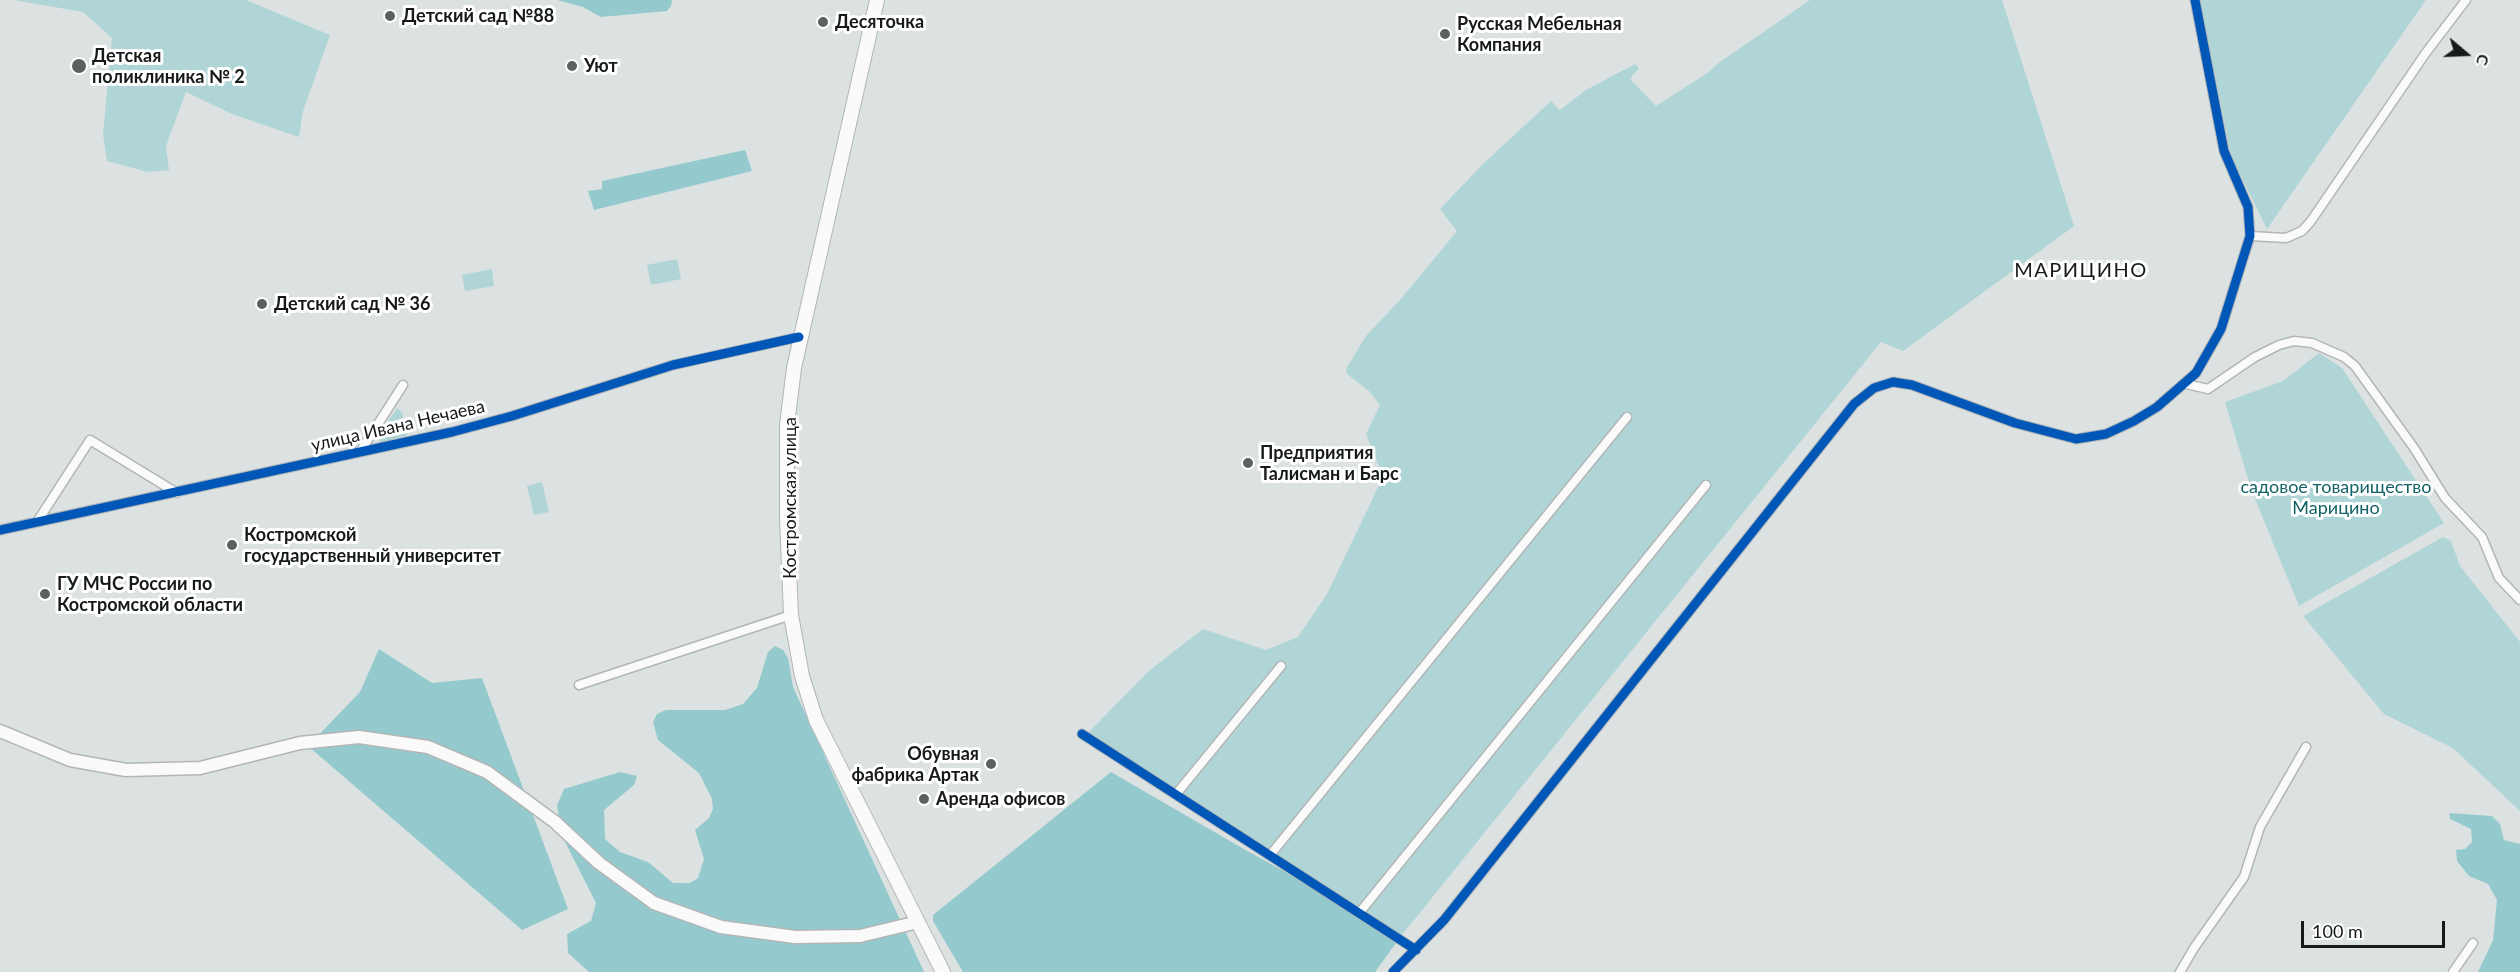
<!DOCTYPE html>
<html>
<head>
<meta charset="utf-8">
<style>
	body { margin:0 }
	#map { position:relative; width:2520px; height:972px; overflow:hidden; background:#dce1e1; font-family:Lato,sans-serif }
	canvas { display:block }
	.north { position:absolute; left:2436px; top:24px; width:60px; height:60px; -webkit-text-stroke:4px #fff; paint-order:stroke; rotate:109deg; font-size:16px; font-weight:700; line-height:24px; text-align:center; color:#161a1a }
	.north::after { content:''; display:block; margin:auto; width:21px; height:27px; background:#161a1a; clip-path:polygon(50% 0,100% 100%,50% 72%,0 100%) }
	.scale { position:absolute; left:2301px; top:921px; width:144px; height:27px; box-sizing:border-box; border:3px solid #161a1a; border-top:0; padding-left:8px; font-size:18px; line-height:21px; white-space:nowrap; color:#161a1a; -webkit-text-stroke:4px #fff; paint-order:stroke }
</style>
</head>
<body>
<div id="map">
<canvas width="2520" height="972"></canvas>
<div class="north">С</div>
<div class="scale">100 m</div>
</div>
<script>
const ctx = document.querySelector('canvas').getContext('2d');
ctx.lineJoin = 'round';
function fill(path, color) {
  ctx.fillStyle = color;
  ctx.fill(path, 'evenodd');
}
function toPath(rows) {
  const path = new Path2D();
  for (const r of rows) {
    path.moveTo(r[0], r[1]);
    for (let i = 2; i < r.length; i += 2) path.lineTo(r[i], r[i + 1]);
  }
  return path;
}
function stroke(path, color, width, dash) {
  ctx.strokeStyle = color;
  ctx.lineWidth = width;
  ctx.lineCap = dash ? 'butt' : 'round';
  ctx.setLineDash(dash || []);
  ctx.stroke(path);
}
function drawText(font, color, halo, rows, align = 'center') {
  ctx.font = font + ' Lato,sans-serif';
  ctx.lineWidth = 6;
  ctx.setLineDash([]);
  ctx.textBaseline = 'middle';
  ctx.strokeStyle = halo;
  ctx.fillStyle = color;
  for (const [text, x, y, turn = 0] of rows) {
    ctx.save();
    ctx.translate(x, y);
    ctx.rotate((+turn || 0) * Math.PI / 180);
    ctx.textAlign = isNaN(turn) ? turn : align;
    if (halo) ctx.strokeText(text, 0, 0);
    ctx.fillText(text, 0, 0);
    ctx.restore();
  }
}
fill(toPath([
	[14,0,246,0,330,35,303,111,299,137,232,114,186,92,166,146,169,170,148,172,107,161,103,134,112,38,83,12],
	[1810,0,2002,0,2074,226,1903,351,1881,342,1401,936,1085,736,1150,670,1203,629,1266,650,1298,637,1327,594,1383,477,1366,434,1380,405,1369,391,1347,374,1346,369,1366,336,1400,300,1457,231,1440,209,1483,164,1551,101,1560,110,1586,90,1635,64,1639,68,1630,79,1656,106,1709,72,1717,64],
	[2200,0,2426,0,2267,229,2231,156],
	[677,259,681,279,651,285,647,265],
	[492,269,494,286,465,291,462,275],
	[2319,353,2342,368,2444,523,2299,606,2251,489,2225,402,2283,381],
	[397,408,402,412,407,436,380,442,378,436],
	[542,482,549,512,534,515,527,486],
	[2443,537,2451,541,2460,566,2520,642,2520,811,2453,748,2384,714,2303,616]
]), '#b0d5d6');
fill(toPath([
	[557,0,672,0,671,6,667,11,601,17,583,7],
	[745,150,752,171,594,210,588,191,602,189,602,181],
	[775,646,783,650,788,658,793,687,924,972,589,972,568,953,567,934,591,921,596,903,561,834,557,805,564,789,620,772,637,776,634,785,604,810,605,839,620,852,648,862,673,883,690,883,698,878,704,859,695,830,709,818,713,809,712,799,699,773,658,740,653,722,657,714,666,710,725,710,743,704,757,688,768,652],
	[379,649,432,683,482,678,568,909,522,930,308,746,360,692],
	[1111,772,1242,848,1401,936,1375,972,963,972,933,921,933,915],
	[2449,813,2492,816,2500,824,2504,840,2520,844,2520,972,2478,972,2493,940,2497,900,2488,884,2469,876,2457,861,2456,850,2465,849,2472,842,2471,829,2450,819]
]), '#94cacd');
const street = toPath([
	[2250,236,2286,238,2302,231,2311,221,2425,54,2466,0],
	[2186,384,2208,389,2255,357,2279,345,2294,341,2312,343,2344,357,2355,366,2414,448,2445,498,2482,537,2499,578,2520,600],
	[360,452,403,385],
	[37,522,90,440,177,493],
	[0,530,452,432,512,416,673,365,799,337],
	[579,685,791,615],
	[1082,734,1416,950],
	[1177,793,1281,666],
	[1271,854,1627,417],
	[1360,912,1706,485],
	[1393,972,1444,920,1854,404,1874,388,1893,382,1912,385,2015,423,2076,439,2106,434,2134,421,2157,407,2196,373,2221,329,2250,236,2248,207,2224,151,2195,0],
	[2180,972,2194,948,2244,877,2260,827,2306,747],
	[2453,972,2473,943]
]);
const secondary = toPath([
	[0,731,70,760,126,770,200,768,300,743,359,737,428,747,487,772,555,822,599,863,654,903,721,927,795,937,860,936,918,922]
]);
const primary = toPath([
	[877,0,794,368,787,425,787,519,791,615,802,676,816,720,943,972]
]);
stroke(street, '#b2b6b6', 11);
stroke(secondary, '#b2b6b6', 15);
stroke(primary, '#b2b6b6', 16);
stroke(street, '#fafafa', 8);
stroke(secondary, '#fafafa', 12);
stroke(primary, '#fafafa', 14);
stroke(toPath([
	[0,530,452,432,512,416,673,365,799,337],
	[1082,734,1416,950],
	[1393,972,1444,920,1854,404,1874,388,1893,382,1912,385,2015,423,2076,439,2106,434,2134,421,2157,407,2196,373,2221,329,2250,236,2248,207,2224,151,2195,0]
]), '#0057b8', 9);
for (const [x, y, r, color] of [
	[390,16,6,"#5b6060"],
	[823,22,6,"#5b6060"],
	[1445,34,6,"#5b6060"],
	[79,66,8,"#5b6060"],
	[572,66,6,"#5b6060"],
	[262,304,6,"#5b6060"],
	[1248,463,6,"#5b6060"],
	[232,545,6,"#5b6060"],
	[45,594,6,"#5b6060"],
	[991,764,6,"#5b6060"],
	[924,799,6,"#5b6060"]
]) {
  const dot = new Path2D();
  dot.arc(x, y, r, 0, 2 * Math.PI);
  ctx.fillStyle = color;
  ctx.fill(dot);
  stroke(dot, '#fff', 2);
}
drawText('bold 18px', '#161a1a', '#fff', [
	["Детский сад №88",402,16],
	["Десяточка",835,22],
	["Русская Мебельная",1457,24],
	["Компания",1457,45],
	["Детская",92,56],
	["поликлиника № 2",92,77],
	["Уют",584,66],
	["Детский сад № 36",274,304],
	["Предприятия",1260,453],
	["Талисман и Барс",1260,474],
	["Костромской",244,535],
	["государственный университет",244,556],
	["ГУ МЧС России по",57,584],
	["Костромской области",57,605],
	["Обувная",979,754,"right"],
	["фабрика Артак",979,775,"right"],
	["Аренда офисов",936,799]
], 'left');
drawText('18px', '#161a1a', '#fff', [
	["улица Ивана Нечаева",398,426,-13],
	["Костромская улица",790,498,-90]
]);
drawText('18px', '#136366', '#fff', [
	["садовое товарищество",2336,487],
	["Марицино",2336,508]
]);
ctx.letterSpacing = '1.5px';
drawText('20px', '#161a1a', '#fff', [
	["МАРИЦИНО",2081,271]
]);
ctx.letterSpacing = '0px';
</script>
</body>
</html>
